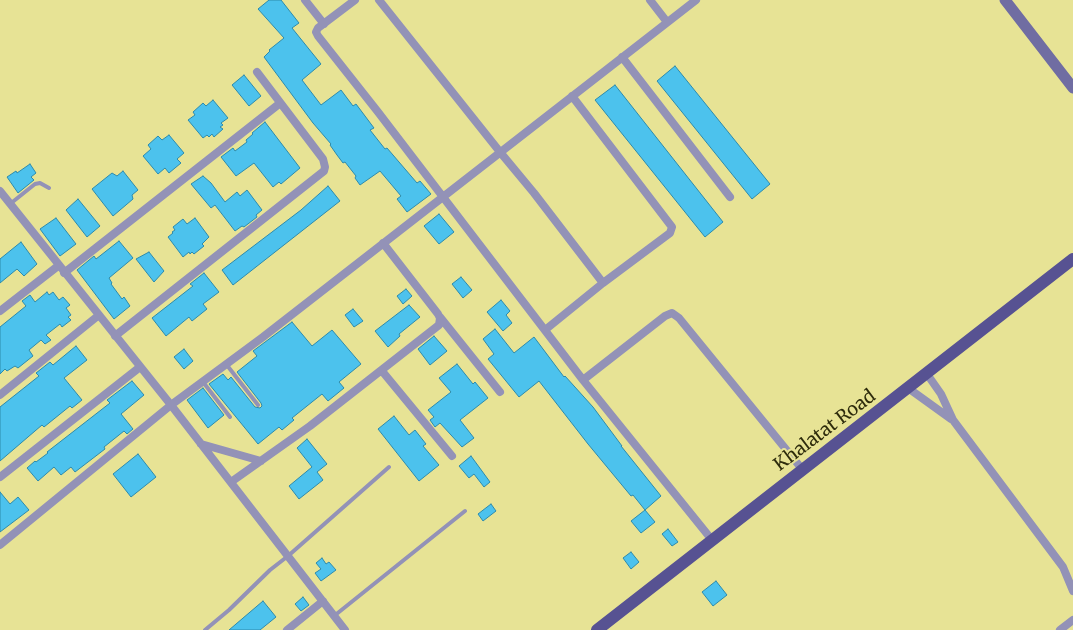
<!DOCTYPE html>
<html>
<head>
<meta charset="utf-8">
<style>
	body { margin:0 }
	canvas { display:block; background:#e7e395 }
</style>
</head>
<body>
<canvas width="1073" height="630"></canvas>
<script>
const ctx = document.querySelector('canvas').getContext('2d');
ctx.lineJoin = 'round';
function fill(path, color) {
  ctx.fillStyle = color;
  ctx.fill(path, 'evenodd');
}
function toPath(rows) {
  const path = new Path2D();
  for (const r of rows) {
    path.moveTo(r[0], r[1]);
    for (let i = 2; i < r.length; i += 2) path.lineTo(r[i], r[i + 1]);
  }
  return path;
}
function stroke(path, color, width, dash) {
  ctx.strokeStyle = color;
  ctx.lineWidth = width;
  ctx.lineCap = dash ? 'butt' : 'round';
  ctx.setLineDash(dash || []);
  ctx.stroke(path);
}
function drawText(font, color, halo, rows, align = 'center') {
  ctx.font = font + ' Merriweather,serif';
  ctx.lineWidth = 4;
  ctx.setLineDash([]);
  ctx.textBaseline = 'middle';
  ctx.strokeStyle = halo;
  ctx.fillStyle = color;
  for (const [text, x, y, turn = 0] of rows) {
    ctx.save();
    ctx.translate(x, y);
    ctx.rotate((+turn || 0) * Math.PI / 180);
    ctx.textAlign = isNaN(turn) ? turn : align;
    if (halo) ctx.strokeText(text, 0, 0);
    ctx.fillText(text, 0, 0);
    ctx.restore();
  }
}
const building = toPath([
	[269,0,281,0,299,23,292,28,321,64,302,80,321,105,341,90,353,106,356,104,374,128,370,130,385,149,387,148,417,183,420,181,431,194,407,212,397,199,401,196,380,171,360,185,355,178,356,176,345,162,343,163,337,155,330,145,331,144,313,123,264,57,270,51,269,50,284,38,258,9,269,0],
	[675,66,770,184,752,199,657,81,675,66],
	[244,75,261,96,249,106,232,85,244,75],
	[615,85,723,222,705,237,595,100,615,85],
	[213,100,228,118,221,123,223,125,220,127,223,129,214,137,212,134,209,137,207,135,203,138,188,120,195,115,193,112,203,103,206,106,213,100],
	[265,122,300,168,281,184,279,182,273,187,254,163,236,176,221,157,233,148,235,151,247,142,246,140,253,134,252,133,265,122],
	[169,135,184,153,177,159,181,163,169,173,165,168,158,174,143,156,151,149,148,145,158,136,162,140,169,135],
	[30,164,36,173,31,177,34,180,18,193,7,177,16,171,17,173,30,164],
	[123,171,138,190,132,195,133,199,113,216,92,189,112,173,117,176,123,171],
	[203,176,211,183,225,202,237,192,240,196,247,190,262,210,256,215,257,217,244,227,242,226,235,231,215,205,211,208,191,184,203,176],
	[328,186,340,201,233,285,222,270,301,210,328,186],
	[78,199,100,226,87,237,66,210,78,199],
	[439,214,454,232,439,244,424,226,439,214],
	[56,218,76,244,60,256,40,229,56,218],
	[195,218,209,237,202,244,204,246,194,254,192,252,190,254,189,252,183,257,168,237,173,233,172,232,175,230,173,227,183,219,187,224,195,218],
	[119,241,133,258,109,278,112,283,111,284,122,299,124,297,130,306,114,319,77,270,94,256,96,259,119,241],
	[21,242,37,264,24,276,17,269,0,283,0,259,21,242],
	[149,252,164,271,154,282,136,259,149,252],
	[204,273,219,292,203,304,207,309,192,321,189,317,166,336,152,318,193,286,190,284,204,273],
	[461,277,472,290,463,298,452,284,461,277],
	[406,289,412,296,403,304,397,296,406,289],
	[47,292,49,295,53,292,59,300,63,297,70,305,66,308,71,315,68,317,71,320,62,327,60,324,46,335,51,340,45,344,41,340,29,350,33,356,18,368,15,366,7,371,5,369,0,374,0,327,26,306,22,301,30,295,35,302,47,292],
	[501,300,510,311,506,315,512,323,503,331,487,312,501,300],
	[409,305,420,317,399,334,400,336,388,347,375,331,409,305],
	[353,309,363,321,354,327,345,315,353,309],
	[292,322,312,346,332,330,361,364,339,382,344,388,328,401,322,394,292,418,294,420,282,430,279,427,258,444,209,384,223,374,228,380,231,377,255,407,260,408,262,406,261,403,237,372,257,356,253,351,292,322],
	[495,329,514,353,534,337,564,377,565,376,593,407,622,446,621,446,661,496,645,510,633,495,631,496,588,444,539,381,519,397,488,359,494,354,483,339,495,329],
	[434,336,447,351,430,365,418,349,434,336],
	[76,346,87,360,64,378,82,400,72,408,70,406,44,427,42,425,0,461,0,407,39,376,36,373,50,362,53,365,76,346],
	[184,349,193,361,184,369,174,357,184,349],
	[457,364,473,384,475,382,488,398,460,420,474,438,462,447,440,423,435,427,430,420,434,417,428,410,451,392,439,378,457,364],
	[132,381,144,395,121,414,133,429,127,434,124,431,104,447,105,449,75,472,71,467,61,475,54,467,38,481,27,468,35,461,36,462,48,453,47,452,110,403,107,400,132,381],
	[203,388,224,415,208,428,187,400,203,388],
	[394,416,409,435,415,430,426,444,423,446,439,465,419,481,378,429,394,416],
	[307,439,327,464,317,472,323,480,299,499,289,486,312,467,297,448,307,439],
	[138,454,156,477,131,497,113,474,138,454],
	[471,456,490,482,484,487,474,474,469,478,459,466,471,456],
	[0,492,10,504,18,497,29,510,0,532,0,492],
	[491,504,496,511,483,521,478,514,491,504],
	[645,510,655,522,641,533,631,521,645,510],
	[668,529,678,542,672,546,662,534,668,529],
	[631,552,639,562,631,569,623,558,631,552],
	[322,558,326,564,329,562,336,570,321,581,315,573,321,569,316,563,322,558],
	[716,581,727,595,713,606,702,592,716,581],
	[303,597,309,605,301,611,295,604,303,597],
	[263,601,276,617,260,630,229,630,263,601]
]);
fill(building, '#4cc2ed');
stroke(building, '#2d8bac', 1);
stroke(toPath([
	[10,204,35,184,40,183,49,188],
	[226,364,258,405],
	[203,382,230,417],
	[334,616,465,511],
	[205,630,229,610,270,570,288,556,389,467]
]), '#9392b7', 4);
stroke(toPath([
	[305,0,324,24],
	[355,0,318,28,316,32,318,36,378,112,583,380,712,540],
	[379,0,500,152,534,193,603,283],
	[650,0,667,22],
	[622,57,730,197],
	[0,191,171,405,345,630],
	[64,273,279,104],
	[0,311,58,266],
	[440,317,500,392],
	[545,330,603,283,670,233,672,227,572,96],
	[115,336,324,171,325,167,323,159,257,72],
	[382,371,452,456],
	[927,374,941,394,953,420,1063,567,1073,591],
	[583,380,665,316,672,313,679,318,802,469],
	[908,388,951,419],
	[0,395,99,315],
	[201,444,261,461],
	[0,477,140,367],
	[231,482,310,426,439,325,440,318,438,314,383,243],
	[0,545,171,405,263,337,696,0],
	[287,630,323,601],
	[1060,630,1073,620]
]), '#9392b7', 8);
stroke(toPath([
	[1005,0,1073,88]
]), '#706da2', 11);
stroke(toPath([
	[597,630,1073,259]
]), '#575292', 12);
drawText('18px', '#2e2c0c', '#e7e395', [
	["Khalatat Road",825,431,-37]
]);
</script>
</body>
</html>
